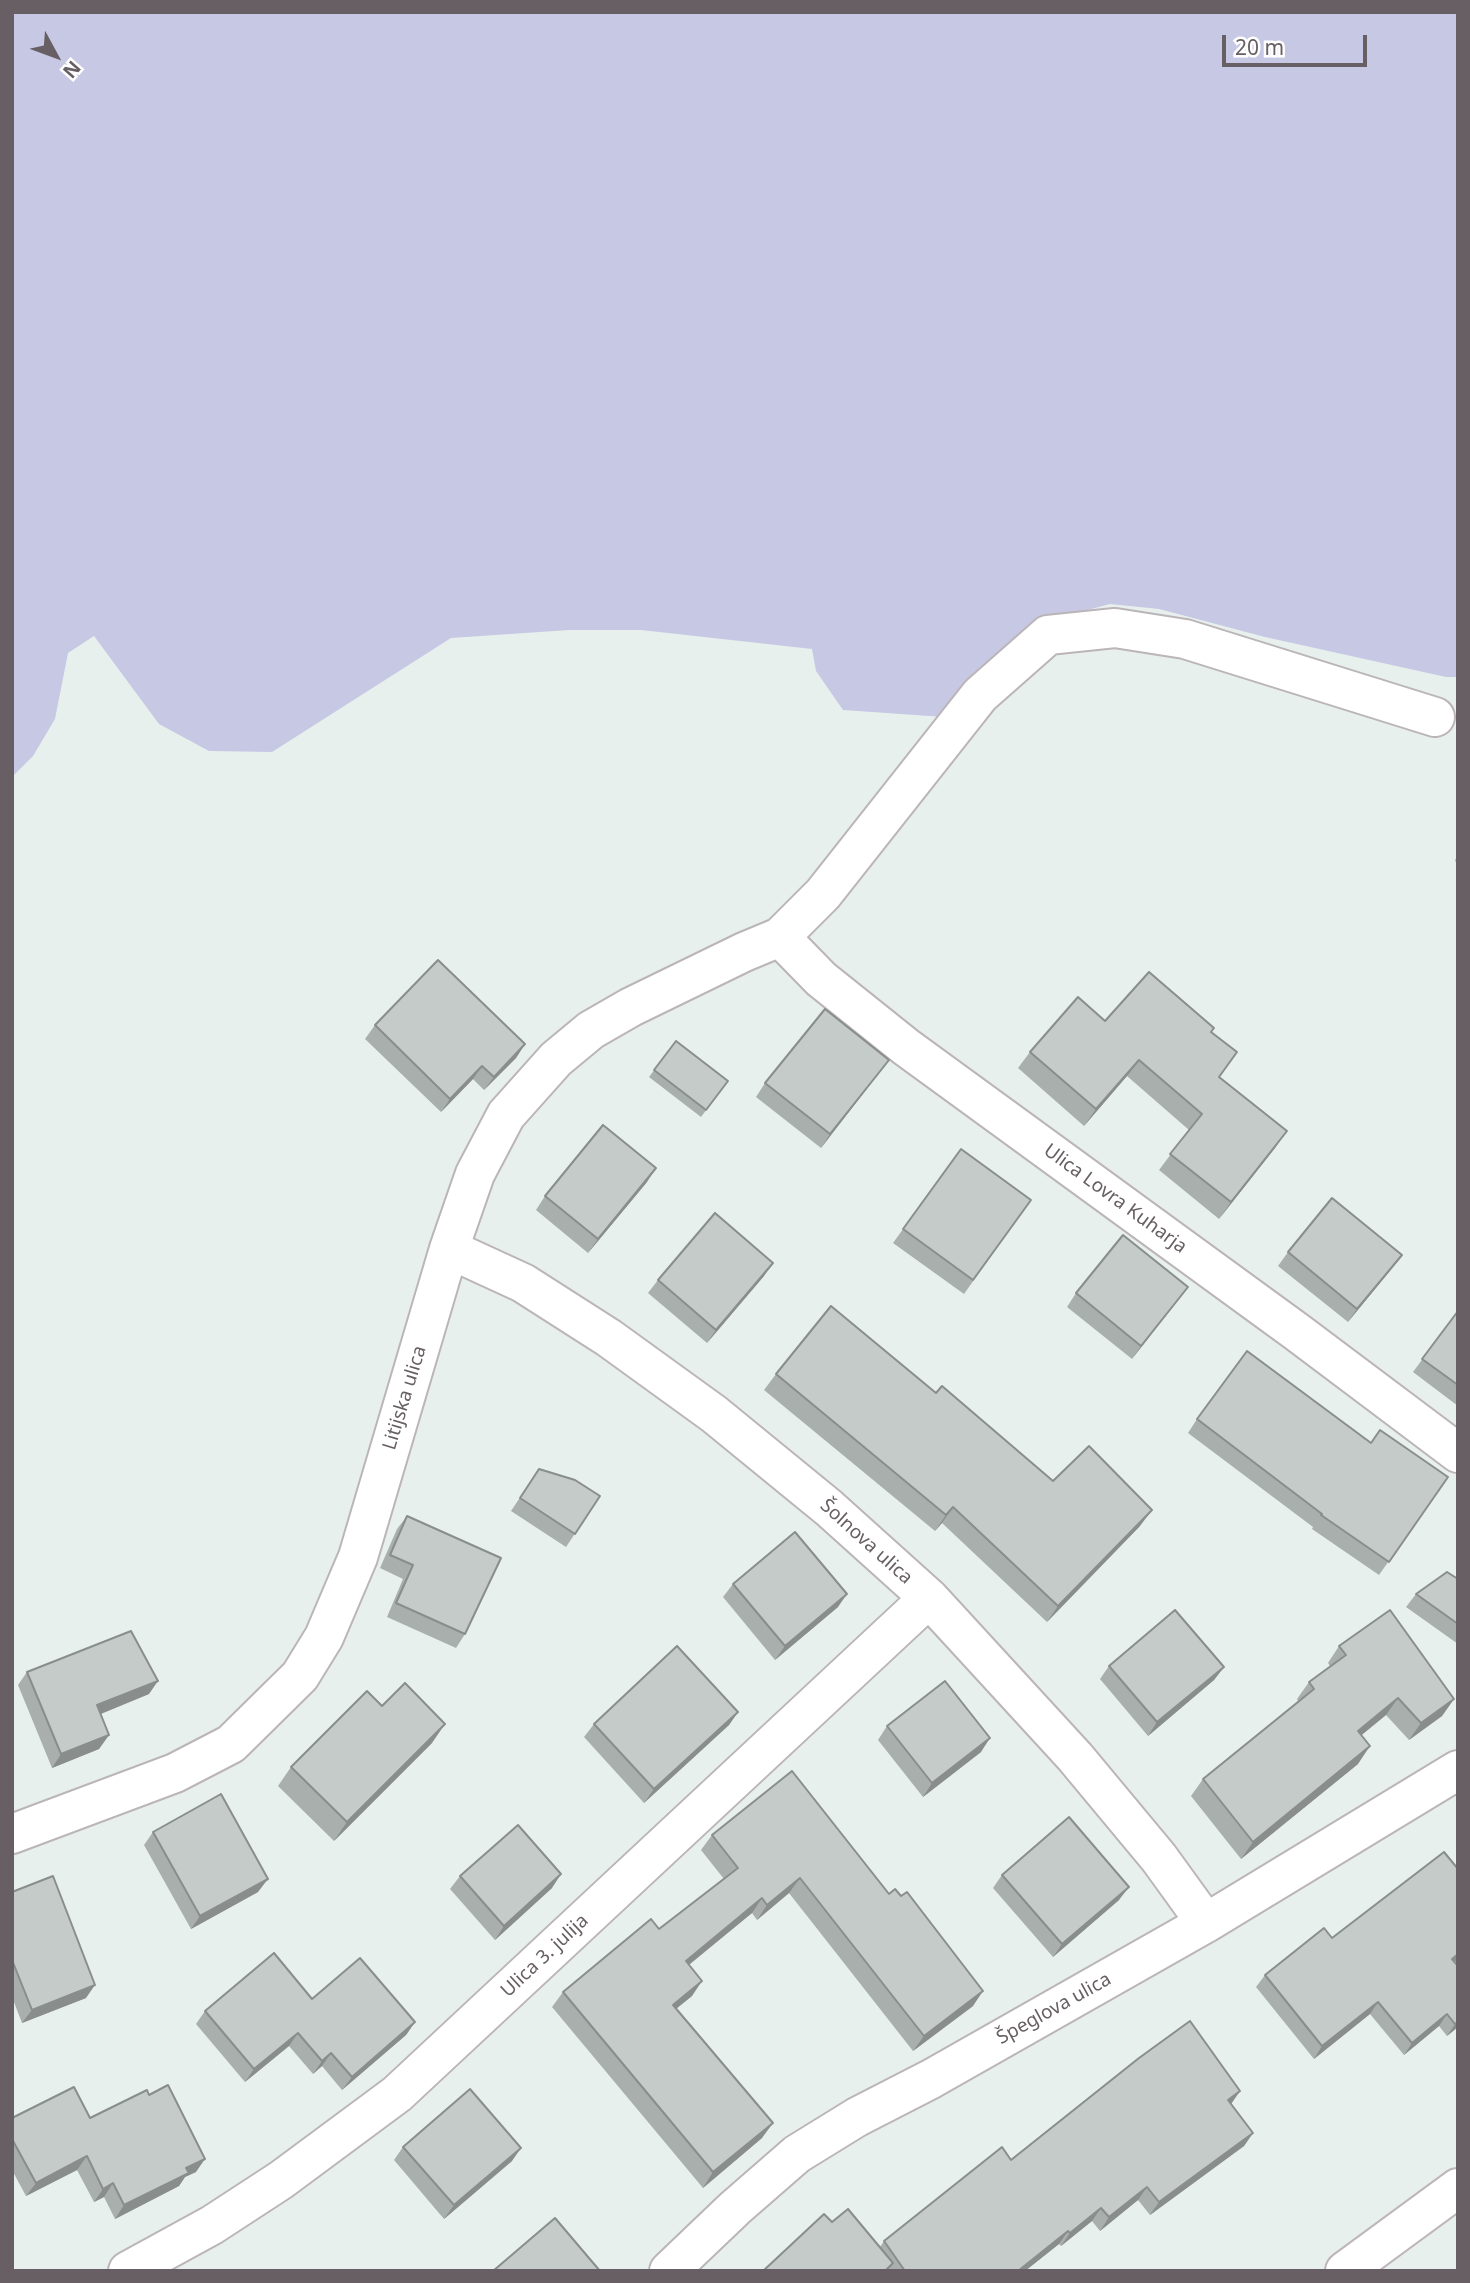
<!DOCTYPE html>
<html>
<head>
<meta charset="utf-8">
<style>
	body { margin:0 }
	#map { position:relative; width:1470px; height:2283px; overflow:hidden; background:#e8f0ee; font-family:"Noto Sans",sans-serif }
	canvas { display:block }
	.frame { position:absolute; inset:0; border:14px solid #675f63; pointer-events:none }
	.north { position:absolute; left:21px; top:21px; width:70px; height:70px; -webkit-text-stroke:5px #fff; paint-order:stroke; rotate:131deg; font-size:19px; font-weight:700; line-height:28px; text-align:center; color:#675f63 }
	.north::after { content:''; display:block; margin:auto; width:24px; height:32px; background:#675f63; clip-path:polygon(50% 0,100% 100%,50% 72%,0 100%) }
	.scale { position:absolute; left:1222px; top:35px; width:145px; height:32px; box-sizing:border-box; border:4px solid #675f63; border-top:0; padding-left:9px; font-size:21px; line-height:24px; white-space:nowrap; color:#675f63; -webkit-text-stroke:5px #fff; paint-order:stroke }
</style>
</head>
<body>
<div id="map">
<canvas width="1470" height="2283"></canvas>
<div class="frame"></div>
<div class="north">N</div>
<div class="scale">20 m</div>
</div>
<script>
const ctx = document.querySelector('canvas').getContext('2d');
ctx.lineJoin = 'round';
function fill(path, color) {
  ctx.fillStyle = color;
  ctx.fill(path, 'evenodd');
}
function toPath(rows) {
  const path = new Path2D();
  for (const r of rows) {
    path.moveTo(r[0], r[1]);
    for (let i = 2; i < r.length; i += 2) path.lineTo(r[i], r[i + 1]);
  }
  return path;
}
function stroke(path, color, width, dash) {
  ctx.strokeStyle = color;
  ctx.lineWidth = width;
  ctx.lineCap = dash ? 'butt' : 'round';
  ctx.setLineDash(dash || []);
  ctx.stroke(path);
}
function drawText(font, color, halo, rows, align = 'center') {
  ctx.font = font + ' "Noto Sans",sans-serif';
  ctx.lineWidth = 5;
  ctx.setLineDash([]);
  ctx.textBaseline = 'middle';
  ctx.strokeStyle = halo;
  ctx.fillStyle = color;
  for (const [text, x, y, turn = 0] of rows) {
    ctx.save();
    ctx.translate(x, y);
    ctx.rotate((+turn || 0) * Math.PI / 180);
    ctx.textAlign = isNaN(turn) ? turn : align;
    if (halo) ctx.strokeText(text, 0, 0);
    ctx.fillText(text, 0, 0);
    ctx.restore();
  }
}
fill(toPath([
	[12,12,1458,12,1458,677,1446,677,1265,637,1159,609,1110,604,1036,624,944,717,843,710,816,671,812,649,641,630,569,630,451,638,272,752,209,751,159,724,94,636,68,653,55,719,33,756,12,777]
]), '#c7c8e4');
const minor = toPath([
	[780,937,821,979,906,1047,1297,1332,1458,1453],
	[449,1249,523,1283,609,1338,714,1414,829,1508,929,1598,1075,1757,1159,1858,1206,1923],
	[12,1834,175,1773,231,1744,300,1676,324,1637,358,1557,449,1249,475,1174,506,1115,556,1059,591,1030,631,1007,744,952,780,937,823,894,980,695,1048,635,1115,628,1185,639,1435,717],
	[128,2271,212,2225,281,2180,397,2094,929,1598],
	[669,2271,735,2208,797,2154,857,2117,931,2079,1206,1923,1458,1770]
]);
const secondary = toPath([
	[1345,2271,1458,2188]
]);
stroke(minor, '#bbb5b8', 42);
stroke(secondary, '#beb6ba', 42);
stroke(minor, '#fff', 38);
stroke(secondary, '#fff', 38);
fill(toPath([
	[1458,856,1458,868,1455,860],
	[1105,1021,1212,1032,1219,1077,1275,1148,1219,1219,1159,1170,1189,1130,1127,1076,1084,1126,1018,1068,1030,1052],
	[375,1025,525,1044,516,1058,484,1090,473,1079,441,1112,365,1039],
	[676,1041,728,1081,701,1117,649,1077],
	[889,1060,821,1148,756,1097,765,1083],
	[961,1149,1031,1200,964,1294,893,1243],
	[647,1182,588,1253,536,1210,545,1196],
	[1288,1252,1402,1255,1392,1268,1348,1322,1278,1266],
	[764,1276,707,1343,648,1293,658,1280],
	[1076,1293,1178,1300,1132,1359,1067,1307],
	[1458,1311,1458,1406,1413,1372],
	[776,1374,936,1393,1053,1481,1140,1526,1047,1622,942,1523,935,1531,764,1390],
	[1197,1419,1371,1443,1448,1477,1379,1575,1312,1529,1313,1527,1188,1433],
	[539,1469,600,1496,566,1547,511,1511],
	[407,1516,465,1634,456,1648,387,1617,403,1579,380,1568,397,1529],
	[1458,1579,1458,1644,1406,1607,1416,1594],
	[733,1584,838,1607,775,1660,723,1597],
	[1339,1646,1454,1699,1442,1716,1409,1740,1386,1715,1361,1735,1358,1764,1241,1859,1191,1796,1203,1779,1298,1701,1297,1699,1309,1682,1330,1666,1328,1663],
	[1109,1666,1224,1667,1214,1680,1148,1736,1100,1679],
	[27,1672,149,1694,101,1714,109,1735,99,1749,52,1768,18,1685],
	[382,1706,432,1743,334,1841,278,1786,291,1767],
	[738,1712,729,1725,644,1803,584,1737,594,1724],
	[887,1726,981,1752,923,1797,878,1740],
	[792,1771,973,2006,913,2051,789,1893,757,1920,752,1913,689,1965,692,1996,676,2009,762,2138,703,2188,552,2007,563,1992,659,1929,724,1879,701,1850,712,1835],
	[153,1832,258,1892,191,1929,144,1845],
	[1002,1875,1119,1900,1053,1957,993,1888],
	[460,1876,552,1888,495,1940,450,1889],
	[12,1892,86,1998,22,2023,12,1997],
	[1332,1938,1458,1959,1455,1962,1458,1966,1458,2027,1447,2036,1439,2026,1404,2055,1370,2014,1314,2059,1256,1987,1265,1975],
	[312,1999,415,2022,406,2035,342,2090,322,2066,313,2074,289,2046,245,2082,196,2024,205,2011],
	[1240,2091,1231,2104,1253,2133,1244,2146,1150,2215,1138,2200,1100,2231,1092,2221,1061,2246,1059,2244,1025,2271,763,2271,832,2222,880,2247,884,2241,1011,2160],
	[12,2118,90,2118,196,2172,185,2177,179,2186,115,2219,104,2197,94,2202,77,2170,26,2196,12,2170],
	[403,2147,512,2161,444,2219,394,2160]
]), '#a9afad');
fill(toPath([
	[525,1044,516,1058,484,1090,494,1077],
	[889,1060,879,1073,821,1148,830,1134],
	[1139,1060,1127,1076,1084,1126,1096,1109],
	[482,1066,473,1079,441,1112,450,1099],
	[1287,1131,1275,1148,1219,1219,1231,1202],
	[656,1168,647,1182,588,1253,598,1239],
	[1402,1255,1392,1268,1348,1322,1357,1309],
	[773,1263,764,1276,707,1343,716,1330],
	[1188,1287,1178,1300,1132,1359,1141,1346],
	[953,1507,942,1523,935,1531,946,1515],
	[1152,1510,1140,1526,1047,1622,1058,1606],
	[847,1594,838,1607,775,1660,785,1646],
	[1224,1667,1214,1680,1148,1736,1157,1722],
	[158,1681,149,1694,88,1719,97,1705],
	[1398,1698,1386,1715,1346,1748,1358,1731],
	[1454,1699,1442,1716,1409,1740,1421,1723],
	[738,1712,729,1725,644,1803,654,1789],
	[445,1724,432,1743,334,1841,347,1822],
	[109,1735,99,1749,52,1768,61,1754],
	[990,1738,981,1752,923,1797,932,1783],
	[1370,1746,1358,1764,1241,1859,1253,1842],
	[561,1874,552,1888,495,1940,504,1926],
	[800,1878,789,1893,757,1920,767,1905],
	[268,1879,258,1892,191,1929,200,1916],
	[1129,1887,1119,1900,1053,1957,1062,1944],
	[762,1898,752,1913,675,1976,686,1961],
	[1458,1954,1458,1959,1443,1971,1452,1959],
	[702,1981,692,1996,662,2020,673,2005],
	[95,1985,86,1998,22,2023,32,2010],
	[983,1991,973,2006,913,2051,924,2036],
	[1378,2002,1370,2014,1314,2059,1322,2046],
	[1447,2014,1439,2026,1404,2055,1412,2043],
	[415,2022,406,2035,342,2090,352,2077],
	[1458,2022,1458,2027,1447,2036,1455,2024],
	[298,2033,289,2046,245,2082,254,2069],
	[331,2053,322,2066,313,2074,322,2061],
	[1240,2091,1231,2104,1228,2100],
	[773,2123,762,2138,703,2188,713,2172],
	[1253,2133,1244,2146,1150,2215,1159,2202],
	[521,2148,512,2161,444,2219,454,2205],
	[87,2156,77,2170,26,2196,36,2183],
	[205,2159,196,2172,185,2177,179,2186,115,2219,124,2205,186,2168],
	[113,2183,104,2197,94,2202,103,2189],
	[1147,2187,1138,2200,1100,2231,1109,2217],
	[1101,2208,1092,2221,1061,2246,1070,2233],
	[1068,2231,1059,2244,1025,2271,1018,2271]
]), '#898e8d');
const building = toPath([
	[438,960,525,1044,494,1077,482,1066,450,1099,375,1025,438,960],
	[1149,972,1214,1028,1211,1032,1237,1052,1219,1077,1287,1131,1231,1202,1170,1154,1202,1114,1139,1060,1096,1109,1030,1052,1078,997,1105,1021,1149,972],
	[825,1009,889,1060,830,1134,765,1083,825,1009],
	[676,1041,728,1081,706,1110,654,1070,676,1041],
	[603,1125,656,1168,598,1239,545,1196,603,1125],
	[961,1149,1031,1200,973,1280,903,1229,961,1149],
	[1332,1198,1402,1255,1357,1309,1288,1252,1332,1198],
	[715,1213,773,1263,716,1330,658,1280,715,1213],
	[1123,1235,1188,1287,1141,1346,1076,1293,1123,1235],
	[831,1306,936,1393,942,1386,1053,1481,1089,1446,1152,1510,1058,1606,953,1507,946,1515,776,1374,831,1306],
	[1458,1311,1458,1385,1422,1359,1458,1311],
	[1247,1351,1371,1443,1380,1430,1448,1477,1389,1562,1321,1515,1322,1514,1197,1419,1247,1351],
	[539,1469,575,1480,600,1496,575,1534,520,1498,539,1469],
	[407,1516,501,1558,465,1634,396,1603,413,1565,390,1555,407,1516],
	[795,1532,847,1594,785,1646,733,1584,795,1532],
	[1447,1572,1458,1579,1458,1624,1416,1594,1447,1572],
	[1175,1610,1224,1667,1157,1722,1109,1666,1175,1610],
	[1390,1610,1454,1699,1421,1723,1398,1698,1358,1731,1370,1746,1253,1842,1203,1779,1314,1689,1309,1682,1346,1655,1339,1646,1390,1610],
	[131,1631,158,1681,97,1705,109,1735,61,1754,27,1672,131,1631],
	[677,1646,738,1712,654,1789,594,1724,677,1646],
	[945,1681,990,1738,932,1783,887,1726,945,1681],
	[405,1683,445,1724,347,1822,291,1767,367,1691,382,1706,405,1683],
	[792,1771,889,1894,895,1889,901,1896,907,1892,983,1991,924,2036,800,1878,767,1905,762,1898,686,1961,702,1981,673,2005,773,2123,713,2172,563,1992,651,1919,659,1929,738,1868,712,1835,792,1771],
	[221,1794,268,1879,200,1916,153,1832,221,1794],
	[1069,1817,1129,1887,1062,1944,1002,1875,1069,1817],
	[518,1825,561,1874,504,1926,460,1876,518,1825],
	[1444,1852,1458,1869,1458,1954,1452,1959,1458,1966,1458,2022,1455,2024,1447,2014,1412,2043,1378,2002,1322,2046,1265,1975,1324,1928,1332,1938,1444,1852],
	[53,1876,95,1985,32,2010,12,1960,12,1892,53,1876],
	[274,1953,312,1999,360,1958,415,2022,352,2077,331,2053,322,2061,298,2033,254,2069,205,2011,274,1953],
	[1190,2021,1240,2091,1228,2100,1253,2133,1159,2202,1147,2187,1109,2217,1101,2208,1070,2233,1068,2231,1018,2271,905,2271,884,2241,1002,2147,1011,2160,1139,2058,1190,2021],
	[168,2085,205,2159,186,2168,189,2173,124,2205,113,2183,103,2189,87,2156,36,2183,12,2139,12,2118,74,2087,90,2118,147,2090,149,2095,168,2085],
	[470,2089,521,2148,454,2205,403,2147,470,2089],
	[848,2209,893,2263,885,2271,763,2271,824,2214,832,2222,848,2209],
	[555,2218,600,2271,493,2271,555,2218]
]);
fill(building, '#c4cbc9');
stroke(building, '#898e8d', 2);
drawText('19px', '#675f63', '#fff', [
	["Ulica Lovra Kuharja",1115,1199,36],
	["Litijska ulica",405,1398,-73],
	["Šolnova ulica",866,1542,42],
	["Ulica 3. julija",545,1956,-43],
	["Špeglova ulica",1054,2009,-29]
]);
</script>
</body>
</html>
